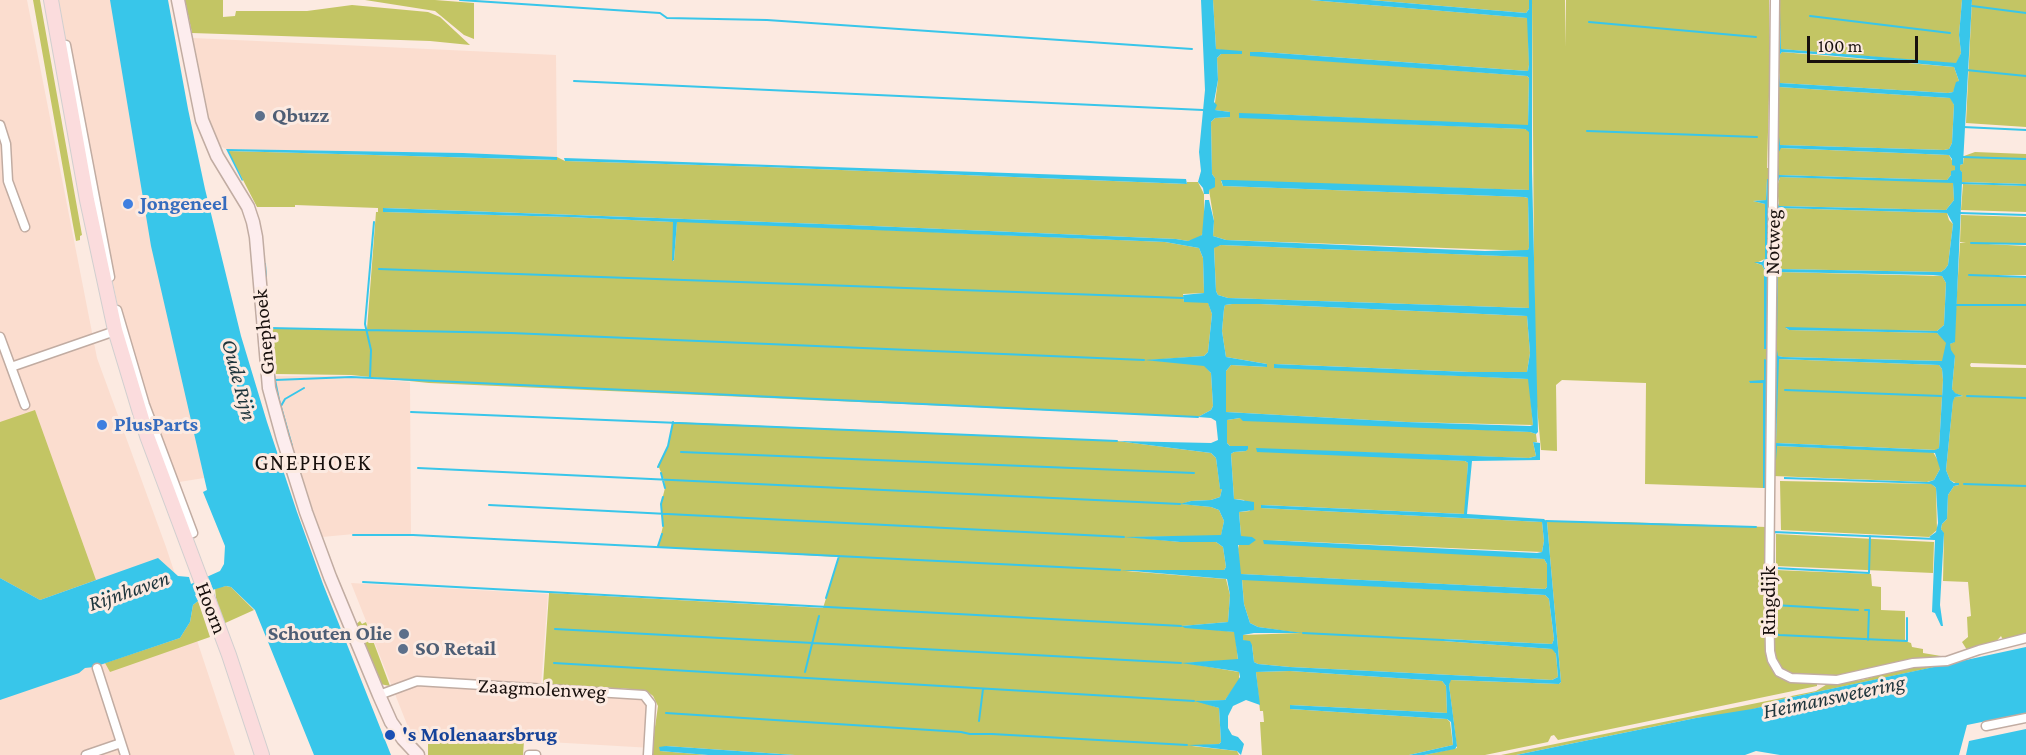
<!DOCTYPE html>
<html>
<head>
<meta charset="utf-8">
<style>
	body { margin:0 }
	#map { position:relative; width:2026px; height:755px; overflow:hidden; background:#fceae1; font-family:"Crimson Pro",serif }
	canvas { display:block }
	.scale { position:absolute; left:1807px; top:36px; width:111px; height:27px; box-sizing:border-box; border:3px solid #18100d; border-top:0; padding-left:8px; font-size:18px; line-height:21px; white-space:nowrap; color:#18100d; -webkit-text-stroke:4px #fceae1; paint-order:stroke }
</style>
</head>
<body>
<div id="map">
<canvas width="2026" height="755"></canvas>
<div class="scale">100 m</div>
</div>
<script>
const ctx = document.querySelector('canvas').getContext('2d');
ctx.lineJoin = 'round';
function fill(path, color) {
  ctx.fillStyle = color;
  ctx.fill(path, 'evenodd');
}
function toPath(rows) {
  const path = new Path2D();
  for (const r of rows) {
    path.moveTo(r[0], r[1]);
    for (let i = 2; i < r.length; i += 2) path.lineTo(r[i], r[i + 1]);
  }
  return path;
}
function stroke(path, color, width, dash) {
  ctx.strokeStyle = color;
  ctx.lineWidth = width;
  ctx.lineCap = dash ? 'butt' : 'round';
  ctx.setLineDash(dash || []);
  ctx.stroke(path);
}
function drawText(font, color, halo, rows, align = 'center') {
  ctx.font = font + ' "Crimson Pro",serif';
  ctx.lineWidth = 6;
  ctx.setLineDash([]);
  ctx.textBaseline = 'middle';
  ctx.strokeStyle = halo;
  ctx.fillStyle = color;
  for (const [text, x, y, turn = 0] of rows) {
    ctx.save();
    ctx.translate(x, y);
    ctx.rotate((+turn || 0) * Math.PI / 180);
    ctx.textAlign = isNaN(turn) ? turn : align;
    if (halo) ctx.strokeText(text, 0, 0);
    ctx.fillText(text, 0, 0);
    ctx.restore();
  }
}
fill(toPath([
	[0,0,27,0,97,358,166,547,235,755,0,755],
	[57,0,116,0,204,478,173,483,122,328],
	[193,38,556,55,557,157,463,153,226,149,220,146,204,107],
	[269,376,336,376,410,382,411,534,354,534,322,537],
	[351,583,548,594,541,686,644,692,653,698,652,748,428,735,410,732]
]), '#fbddcf');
fill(toPath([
	[33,0,40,0,82,235,80,236,80,240,76,241,73,225],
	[185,0,223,0,223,17,235,16,236,11,307,11,352,5,428,12,440,17,470,45,430,41,192,33],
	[365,0,435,0,474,3,474,39,464,35,435,11],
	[1213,0,1310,0,1528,18,1529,65,1528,71,1262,52,1251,52,1250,55,1527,76,1529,78,1528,126,1269,114,1239,117,1525,129,1529,131,1529,190,1221,181,1223,186,1524,197,1528,198,1529,247,1528,251,1226,240,1213,236,1214,221,1209,190,1215,178,1212,174,1211,122,1215,118,1230,117,1230,112,1214,110,1218,80,1217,58,1221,54,1242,54,1216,49],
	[1370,0,1529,0,1529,9,1526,13],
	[1532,0,1565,0,1566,47,1566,0,1769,0,1770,60,1767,168,1769,168,1770,179,1767,179,1766,200,1753,201,1765,204,1765,259,1756,263,1762,265,1764,269,1764,348,1768,349,1767,360,1764,360,1764,381,1749,382,1763,383,1763,488,1645,484,1646,383,1562,380,1556,385,1557,451,1541,450,1535,385],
	[1779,0,1962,0,1959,35,1961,53,1957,63,1947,63,1781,49],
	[1972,0,2026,0,2026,127,1966,123],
	[1782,52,1954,67,1959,81,1953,92,1948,93,1780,83,1778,57],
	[1779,87,1951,98,1954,105,1952,143,1949,149,1944,150,1779,145],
	[1780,148,1949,155,1955,166,1955,170,1947,180,1778,175,1777,154],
	[228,151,556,160,557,157,565,161,767,167,1187,184,1187,182,1198,182,1204,194,1204,231,1200,238,1188,241,1176,239,849,225,384,208,384,212,569,217,674,222,673,261,674,260,677,221,1165,242,1199,248,1203,258,1204,293,1183,294,1184,302,1208,302,1212,314,1208,352,1204,356,1150,360,1204,365,1211,373,1213,406,1211,410,1198,417,429,383,351,375,276,374,272,329,367,329,376,212,378,212,378,208,295,205,295,207,257,207],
	[1975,152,2026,154,2026,184,1962,182,1962,172,1960,171,1960,165,1963,164,1964,156],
	[1780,177,1953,182,1954,200,1946,210,1779,206,1777,187],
	[1963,184,2026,186,2026,212,1961,210],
	[1780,208,1947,213,1949,220,1953,224,1948,265,1945,269,1941,272,1776,269,1777,210],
	[1961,215,2026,217,2026,243,1969,243,2026,246,2026,275,1968,275,2026,278,2026,365,1971,363,1970,365,1971,367,2026,368,2026,636,2003,640,2001,636,1994,644,1975,647,1967,650,1962,642,1968,637,1967,617,1971,616,1968,582,1943,581,1944,534,1941,529,1942,524,1947,519,1948,495,1954,486,1959,485,1950,480,1946,470,1953,400,1955,397,1963,396,1954,393,1952,389,1955,356,1945,356,1943,361,1783,357,1777,356,1775,350,1778,272,1942,276,1946,283,1944,325,1937,331,1786,328,1789,330,1937,333,1950,344,1954,342,1960,243,1966,243,1960,242],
	[1221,245,1529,257,1529,308,1228,298,1218,295,1216,291,1214,247],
	[1260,304,1527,316,1530,353,1527,372,1469,372,1275,364,1274,367,1529,379,1533,425,1406,422,1226,412,1226,371,1231,365,1266,367,1267,364,1226,357,1222,331,1224,309,1225,305,1232,304],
	[1778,359,1939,365,1942,369,1943,380,1939,448,1936,450,1776,443],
	[35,410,96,580,40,600,0,578,0,422],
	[1240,418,1530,432,1536,434,1537,442,1533,442,1536,456,1529,458,1256,449,1465,461,1468,463,1465,514,1262,505,1261,508,1542,522,1544,541,1542,552,1264,540,1544,559,1547,564,1547,587,1545,589,1240,574,1238,549,1241,536,1239,512,1250,511,1244,500,1234,499,1231,454,1234,452,1246,451,1248,446,1230,446,1227,443,1227,420],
	[673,422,1117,441,1211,453,1216,458,1220,488,1222,489,1220,497,1211,500,1191,501,1182,504,1211,507,1219,510,1224,521,1221,536,1132,537,1180,542,1216,542,1223,547,1226,567,1224,570,1126,571,1226,579,1230,595,1228,622,1182,626,1235,632,1238,660,1186,663,1239,672,1239,681,1225,700,1198,701,1219,708,1221,742,1219,744,1192,746,1237,751,1239,755,795,755,666,746,660,751,708,755,651,755,658,706,653,696,648,692,631,689,543,684,549,593,823,608,839,557,658,547,663,526,661,504,665,488,664,480,658,465,668,446],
	[1776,446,1933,452,1940,464,1940,469,1934,480,1927,482,1773,476,1773,460,1776,459],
	[1780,481,1932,484,1936,488,1937,530,1929,537,1781,530],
	[1547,522,1622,522,1766,527,1767,634,1775,670,1817,683,1817,686,1558,740,1554,735,1551,736,1548,742,1485,755,1424,755,1457,748,1449,685,1450,680,1559,684,1561,682],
	[1776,534,1934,542,1933,573,1776,566],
	[1775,570,1871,574,1872,586,1881,587,1881,610,1905,611,1905,641,1911,643,1912,647,1923,649,1923,653,1947,657,1947,659,1846,677,1796,677,1777,667,1771,634,1774,633],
	[1242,579,1545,595,1549,599,1554,639,1552,644,1444,639,1443,641,1553,649,1556,654,1558,677,1552,680,1290,667,1258,664,1254,662,1252,645,1243,640,1243,635,1300,633,1258,627,1250,623,1244,604],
	[226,586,231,587,254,610,223,624,216,598,215,588],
	[198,601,210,637,110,672,105,663,180,638,190,622,193,605],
	[360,621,362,624,366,622,390,686,380,684,355,625],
	[1949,664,1774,701,1774,704,1733,714,1696,718,1516,755,1501,755,1816,691,1829,683,1862,680,1911,666],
	[1290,671,1442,681,1446,686,1447,713,1290,705,1290,709,1447,719,1450,722,1453,745,1409,755,1262,755,1260,722,1264,722,1263,711,1260,711,1256,672],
	[428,735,524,741,523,755,428,755]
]), '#c3c564');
fill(toPath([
	[110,0,168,0,188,109,205,189,241,336,267,422,297,512,323,584,391,755,314,755,255,610,231,587,226,586,195,595,198,601,193,605,190,622,180,638,94,667,85,668,79,673,0,700,0,578,40,600,158,558,178,576,189,577,191,584,220,571,224,564,225,546,203,492,207,490,151,246],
	[1201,0,1213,0,1216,49,1242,51,1242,54,1221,54,1217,58,1218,80,1214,102,1217,105,1215,110,1230,112,1230,117,1215,118,1211,122,1212,174,1215,178,1215,187,1209,190,1209,194,1204,194,1203,188,1198,182,1201,171,1199,152,1205,90],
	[1310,0,1370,0,1526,13,1529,9,1529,0,1532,0,1532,171,1538,432,1536,434,1530,432,1243,421,1240,418,1227,420,1227,443,1230,446,1248,446,1248,449,1246,451,1234,452,1231,454,1234,499,1254,502,1254,510,1239,512,1241,536,1252,537,1256,540,1249,545,1238,545,1241,574,1545,589,1547,587,1547,564,1544,559,1264,544,1263,540,1537,553,1542,552,1544,541,1542,522,1261,508,1261,505,1464,514,1468,463,1465,461,1257,452,1256,448,1529,458,1536,456,1533,442,1540,443,1540,460,1472,461,1467,514,1544,519,1547,522,1561,682,1559,684,1451,680,1449,685,1457,746,1455,749,1424,755,1409,755,1453,745,1451,722,1447,719,1290,709,1290,705,1447,713,1446,686,1442,681,1290,671,1256,672,1260,705,1246,700,1233,706,1228,716,1228,728,1232,735,1238,737,1244,744,1241,755,1237,751,1187,745,1219,744,1221,742,1219,708,1194,701,1225,700,1240,677,1239,672,1235,671,1181,663,1238,659,1234,632,1185,628,1181,626,1228,622,1230,595,1227,579,1120,570,1224,570,1226,567,1223,547,1216,542,1180,542,1124,537,1221,535,1224,521,1219,510,1211,507,1180,504,1191,501,1211,500,1220,497,1222,489,1220,489,1216,458,1211,453,1117,441,1211,443,1218,440,1216,421,1211,418,1198,417,1211,410,1213,406,1211,373,1204,366,1144,360,1204,356,1208,352,1212,314,1208,303,1184,302,1183,295,1204,293,1203,258,1199,248,1165,242,677,222,674,260,672,261,673,222,569,217,383,212,383,208,849,225,1176,239,1188,241,1202,235,1205,200,1209,200,1214,221,1213,236,1226,240,1485,251,1528,250,1529,247,1528,198,1524,197,1223,186,1221,180,1230,180,1529,190,1529,132,1525,129,1239,118,1239,113,1269,114,1528,125,1529,78,1527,76,1250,56,1250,52,1262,52,1528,71,1529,65,1527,18],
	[1221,245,1528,257,1529,308,1228,298,1218,295,1216,291,1214,248],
	[1260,304,1527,316,1530,353,1527,372,1469,372,1274,364,1274,368,1528,379,1533,425,1530,426,1406,422,1226,412,1226,371,1231,365,1267,367,1267,364,1226,357,1222,331,1224,309,1225,305,1232,304],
	[1242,580,1545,595,1549,599,1554,639,1552,644,1443,639,1443,641,1552,649,1556,654,1558,677,1552,680,1290,667,1258,664,1254,662,1252,645,1250,641,1243,640,1243,635,1254,633,1303,633,1258,627,1250,623,1244,604],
	[1962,0,1972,0,1963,164,1960,165,1960,170,1962,172,1962,182,1955,342,1950,344,1951,350,1955,356,1952,389,1955,393,1963,396,1955,397,1953,401,1946,470,1950,480,1954,483,1959,483,1959,485,1954,486,1948,495,1947,519,1942,524,1941,529,1944,533,1940,605,1943,626,1941,626,1935,613,1932,612,1935,540,1929,537,1936,532,1938,523,1936,488,1934,486,1931,484,1784,479,1784,477,1928,482,1934,480,1940,469,1935,453,1777,446,1776,460,1773,460,1775,350,1777,350,1778,356,1783,357,1942,361,1946,343,1937,333,1789,330,1785,327,1937,331,1944,325,1946,283,1942,276,1933,275,1778,272,1777,340,1775,339,1776,269,1941,272,1945,269,1948,265,1953,224,1947,213,1780,208,1777,210,1777,257,1776,260,1777,200,1779,206,1946,210,1954,200,1953,183,1780,177,1776,187,1776,167,1778,165,1779,175,1947,180,1951,175,1951,171,1955,170,1955,166,1952,165,1952,159,1949,155,1781,148,1777,155,1777,121,1780,145,1944,150,1949,149,1952,143,1954,105,1950,98,1779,87,1777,111,1778,66,1780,83,1948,93,1953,92,1956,82,1959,81,1954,67,1814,54,1782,52,1778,57,1778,9,1780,11,1781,49,1956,63,1961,53,1959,35],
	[1779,359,1939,365,1942,369,1943,380,1939,448,1935,450,1776,443],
	[226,149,463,153,557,157,557,160,229,151,243,180,242,181],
	[564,158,1186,179,1187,184,767,167,565,161],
	[1767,179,1770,179,1768,349,1764,349,1764,269,1762,265,1754,262,1762,262,1765,259,1765,204,1753,201,1766,200],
	[1764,359,1767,360,1765,488,1763,488,1763,383,1750,383,1749,381,1764,380],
	[2026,647,2026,713,1967,725,1959,755,1780,755,1756,751,1745,755,1516,755,1696,718,1752,709,1774,704,1774,701,1948,664,1947,657,1950,656,1952,663],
	[2026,729,2026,755,1966,755,1969,741],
	[666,746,795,755,708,755,660,751,659,747]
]), '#38c6ea');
stroke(toPath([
	[460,0,660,13,667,18,767,20,1192,49],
	[1972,6,2026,13],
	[1810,16,1950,33],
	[1589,22,1756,37],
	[1966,70,2026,76],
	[574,81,1203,110],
	[1963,127,2026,130],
	[1587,131,1757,137],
	[1963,157,2026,159],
	[1960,183,2026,185],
	[1960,213,2026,215],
	[1971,243,2026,244],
	[265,264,266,278],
	[379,269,1183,298],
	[1969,275,2026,277],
	[1954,305,2026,305],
	[269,328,511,333,1144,360],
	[273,370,279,400,292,446],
	[370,378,371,350,365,324,374,222],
	[275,380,351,377,1198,417],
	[1785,390,1941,396],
	[1967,396,2026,398],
	[281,406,285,399,304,388],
	[411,412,1117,441],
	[681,452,1194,473],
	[658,467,668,446,673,422],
	[418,468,1180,504],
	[661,473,665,488],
	[1964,484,2026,486],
	[489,505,1124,537],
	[1546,521,1756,527],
	[663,526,661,504,663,497],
	[353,535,413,535,1120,570],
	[658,546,662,534],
	[1774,568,1869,573,1870,536],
	[363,582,1181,626],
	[826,598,839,556],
	[1774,605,1858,610],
	[1865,610,1869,610,1868,640],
	[1907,618,1907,641,1779,635,1774,633,1774,532,1935,539],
	[555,629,1181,663],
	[1303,633,1443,640],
	[554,663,1194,701],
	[805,672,819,616],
	[666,713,961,732,970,734,992,734,1187,745],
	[979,721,983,689]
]), '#38c6ea', 2);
const street = toPath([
	[1775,0,1769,599,1770,651,1772,660,1779,672,1791,678,1837,680,1913,663,1947,661,1979,650,2026,638],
	[66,45,110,277],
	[0,125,6,144,8,181,25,227],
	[117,310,145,405,193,533],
	[0,337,25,405],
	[11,367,118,330],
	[97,668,125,755],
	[379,695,417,681,644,695,651,704,648,755],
	[1986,726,2026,718],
	[86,755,121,743],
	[529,755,536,755]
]);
const secondary = toPath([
	[178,0,202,120,217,156,248,207,253,222,256,237,269,388,283,439,306,512,330,577,379,695,391,722,403,739,418,755]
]);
const primary = toPath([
	[51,0,87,200,115,330,147,436,229,655,262,755]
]);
stroke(street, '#c1aca2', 11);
stroke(secondary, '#c1aca2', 15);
stroke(primary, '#d1cfcf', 16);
stroke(street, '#fff', 8);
stroke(secondary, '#fdedee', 12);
stroke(primary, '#fbdcdd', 14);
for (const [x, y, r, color] of [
	[260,116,6,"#5c6f8a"],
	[128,204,6,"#3f7fe0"],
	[102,425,6,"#3f7fe0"],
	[404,634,6,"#5c6f8a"],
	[403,649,6,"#5c6f8a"],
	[390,735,6,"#1a4fb4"]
]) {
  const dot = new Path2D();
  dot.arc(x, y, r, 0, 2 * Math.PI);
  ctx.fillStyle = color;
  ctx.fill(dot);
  stroke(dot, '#fceae1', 2);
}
drawText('bold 21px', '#4e5e75', '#fceae1', [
	["Qbuzz",272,116],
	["Schouten Olie",392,634,"right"],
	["SO Retail",415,649]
], 'left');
drawText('bold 21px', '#366cbe', '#fceae1', [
	["Jongeneel",140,204],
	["PlusParts",114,425]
], 'left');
drawText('21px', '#18100d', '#fceae1', [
	["Notweg",1773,242,-89],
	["Gnephoek",264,332,-95],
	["Ringdijk",1769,601,-90],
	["Hoorn",211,608,69],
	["Zaagmolenweg",542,689,3]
]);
drawText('bold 21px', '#164399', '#fceae1', [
	["'s Molenaarsbrug",402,735]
], 'left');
drawText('italic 22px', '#1e353c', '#fceae1', [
	["Oude Rijn",239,380,75],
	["Rijnhaven",129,591,-19],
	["Heimanswetering",1834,697,-12]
]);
ctx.letterSpacing = '1.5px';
drawText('22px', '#18100d', '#fceae1', [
	["GNEPHOEK",313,463]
]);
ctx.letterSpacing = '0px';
</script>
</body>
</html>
